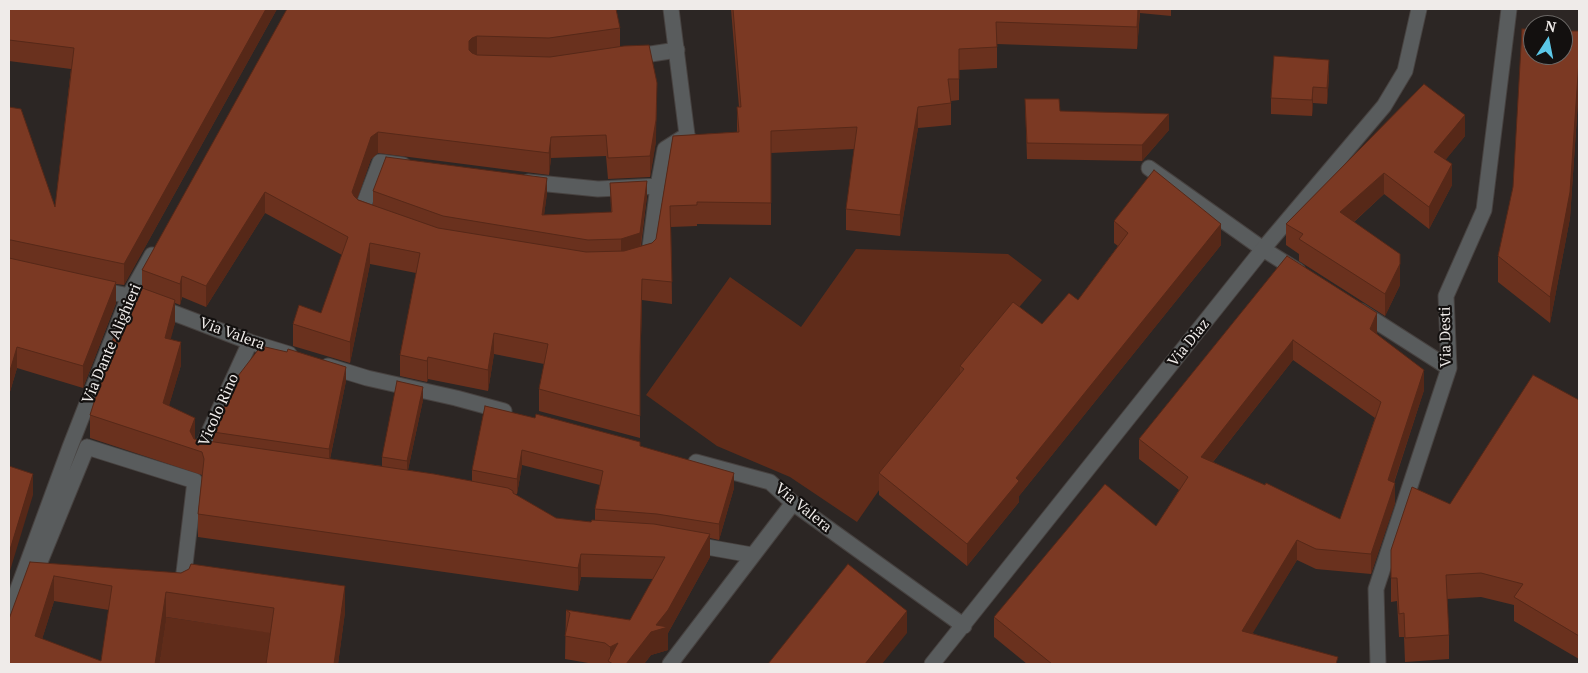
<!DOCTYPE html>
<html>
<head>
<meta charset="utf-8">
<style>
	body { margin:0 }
	#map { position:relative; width:1588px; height:673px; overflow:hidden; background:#2c2624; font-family:"PT Serif",serif }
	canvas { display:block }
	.frame { position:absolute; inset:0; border:10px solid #efebe9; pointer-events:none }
	.north { position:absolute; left:1523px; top:15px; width:50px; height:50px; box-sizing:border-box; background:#13100f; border:1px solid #6b6866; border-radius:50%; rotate:11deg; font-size:14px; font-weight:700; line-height:20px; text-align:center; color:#efebe9 }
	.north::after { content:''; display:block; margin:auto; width:18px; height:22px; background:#5bc7e7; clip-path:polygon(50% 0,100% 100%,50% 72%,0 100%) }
</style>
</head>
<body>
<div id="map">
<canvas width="1588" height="673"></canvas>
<div class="frame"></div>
<div class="north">N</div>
</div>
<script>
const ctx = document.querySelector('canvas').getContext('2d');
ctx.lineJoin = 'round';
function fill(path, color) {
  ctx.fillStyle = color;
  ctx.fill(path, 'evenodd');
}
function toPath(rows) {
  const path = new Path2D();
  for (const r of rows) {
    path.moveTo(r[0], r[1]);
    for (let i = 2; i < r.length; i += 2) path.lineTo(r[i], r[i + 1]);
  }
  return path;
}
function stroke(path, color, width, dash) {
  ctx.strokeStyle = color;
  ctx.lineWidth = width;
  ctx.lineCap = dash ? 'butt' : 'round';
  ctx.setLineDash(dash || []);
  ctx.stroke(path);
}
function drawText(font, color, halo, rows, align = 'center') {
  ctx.font = font + ' "PT Serif",serif';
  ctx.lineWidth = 4.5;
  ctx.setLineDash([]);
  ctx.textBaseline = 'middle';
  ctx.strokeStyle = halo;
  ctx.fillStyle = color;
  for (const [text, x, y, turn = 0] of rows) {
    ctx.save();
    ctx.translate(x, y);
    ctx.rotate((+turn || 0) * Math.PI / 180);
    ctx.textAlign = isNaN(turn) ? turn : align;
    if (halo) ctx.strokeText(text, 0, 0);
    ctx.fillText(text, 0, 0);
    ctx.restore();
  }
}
fill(toPath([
	[856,249,1008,254,1042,280,942,399,857,522,790,477,717,446,646,395,730,277,801,327],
	[166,617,274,633,269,664,159,664]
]), '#602c1a');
const lane = toPath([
	[631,57,677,50],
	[1149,168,1263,249],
	[528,182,598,189,658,186],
	[371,215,361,212,380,162,403,165],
	[642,257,649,255,658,186,665,149,687,135]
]);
const street = toPath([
	[671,9,687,135],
	[1263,249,1298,271],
	[96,289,129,296,250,342,289,354],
	[1360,311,1449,368],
	[328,366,367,378,456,398,504,411],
	[87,447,195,481,182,589,33,579,87,447],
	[204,455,199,454,250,342],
	[696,462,770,482,793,503,964,626],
	[690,544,752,555],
	[9,613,70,447,129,296,152,255],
	[670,664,793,503],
	[932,664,1263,249,1384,106,1405,71,1419,9],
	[1378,664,1376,589,1449,368,1446,296,1484,210,1509,9]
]);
stroke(lane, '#474240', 17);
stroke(street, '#474240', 17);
stroke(lane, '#595c5d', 15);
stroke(street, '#595c5d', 15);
fill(toPath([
	[9,9,277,9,124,285,116,284,116,303,83,388,17,368,9,395,9,107,55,207,71,69,9,61],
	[287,9,620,28,620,47,656,141,650,177,608,179,606,156,551,158,549,175,378,153,371,159,357,199,373,205,373,191,547,193,544,215,611,212,610,183,647,196,641,246,652,243,656,239,673,136,737,132,737,107,739,107,731,9,1171,9,1171,16,1140,13,1137,49,997,44,997,68,959,70,959,100,951,101,951,125,918,128,900,236,846,230,846,209,855,149,771,153,771,225,697,224,697,226,671,227,672,304,642,300,640,373,640,438,539,411,539,389,544,364,494,354,488,391,428,379,427,382,400,376,400,355,416,273,370,264,350,363,293,346,293,324,321,313,342,255,265,213,206,307,182,297,180,305,175,303,175,323,170,339,181,365,169,405,195,439,213,442,213,432,346,381,330,459,382,466,382,457,423,400,408,470,472,481,472,470,485,406,640,446,734,488,719,540,710,538,710,557,668,633,668,650,651,655,644,664,594,664,565,659,566,610,630,620,653,579,581,577,578,591,198,537,198,514,202,476,202,475,90,438,90,415,101,381,101,370,142,288,142,270],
	[522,465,600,485,595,509,595,520,591,522,556,518,513,494,517,494],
	[1579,31,1579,86,1570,218,1550,323,1498,282,1498,256],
	[1329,76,1327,104,1313,103,1312,116,1271,114,1271,98],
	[1424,84,1465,136,1446,159,1452,185,1429,229,1384,194,1354,222,1400,285,1385,316,1299,261,1299,254,1286,245,1286,224],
	[1025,99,1060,111,1169,130,1142,161,1027,159],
	[1114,221,1221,245,1019,496,1019,502,967,566,879,495,879,473,960,374,960,366,1042,324,1078,300,1118,246,1114,243],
	[1287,256,1377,333,1377,334,1424,390,1394,483,1395,503,1371,574,1316,569,1297,560,1252,633,1338,664,1027,664,994,637,994,617,1156,526,1179,490,1139,459,1139,439],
	[1293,360,1375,418,1340,519,1213,462],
	[1579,400,1579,659,1514,621,1514,605,1481,597,1447,599,1449,635,1449,659,1405,662,1404,637,1399,637,1397,601,1391,602,1391,550,1450,504],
	[30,562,345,612,338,664,266,664,270,633,166,617,159,664,9,664],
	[54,601,109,610,101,661,42,639]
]), '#6a311e');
fill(toPath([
	[266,9,277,9,124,285,124,264],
	[1138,9,1140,9,1137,49,1137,27],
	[477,36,477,58,469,63,469,41,472,38],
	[1329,60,1329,76,1327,104,1327,88],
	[1579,60,1579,86,1570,218,1550,323,1550,297],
	[657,83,656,141,650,177,650,156],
	[1313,87,1313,103,1312,116,1312,100],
	[918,107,918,128,900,236,900,215],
	[1169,114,1169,130,1142,161,1142,145],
	[1465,115,1465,136,1434,174,1434,152],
	[378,132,378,153,371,159,352,213,352,192,371,137],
	[551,137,551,158,549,175,549,153],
	[1452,164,1452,185,1429,229,1429,207],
	[1384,173,1384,194,1340,234,1340,212],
	[547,178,547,193,542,230,542,215],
	[647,181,647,196,640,248,621,254,621,239],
	[265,192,265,213,206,307,206,286],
	[1221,224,1221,245,1019,496,1019,502,967,566,967,544,1016,478],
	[370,243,370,264,350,363,350,342],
	[1400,264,1400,285,1385,316,1385,294],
	[182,276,182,297,180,305,180,284],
	[642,279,642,300,640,377,640,356],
	[116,282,116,303,83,388,83,366],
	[175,300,175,323,165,361,165,338],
	[1377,313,1377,333,1370,349,1370,329],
	[494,333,494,354,488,391,488,370],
	[1293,340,1293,360,1201,477,1201,457],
	[181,342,181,365,163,426,163,403],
	[17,347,17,368,9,395,9,374],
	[428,357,428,379,427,382,427,361],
	[346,367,346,381,329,463,329,449],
	[1424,370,1424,390,1388,500,1388,480],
	[423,387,423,400,407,474,407,461],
	[195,418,195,441,190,431],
	[522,450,522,465,517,494,517,479],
	[734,473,734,488,719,540,719,524],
	[33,474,33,495,9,574,9,553],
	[1395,483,1395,503,1371,574,1371,554],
	[710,534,710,557,668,633,668,650,651,655,644,664,626,664,656,625],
	[1297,540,1297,560,1242,651,1242,631],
	[581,554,581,577,578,591,578,568],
	[54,576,54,601,35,662,35,636],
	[345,586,345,612,338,664,334,664],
	[166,592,166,617,159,664,155,664],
	[907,611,907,633,882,664,865,664],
	[618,643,610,662,610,647]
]), '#562818');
const building = toPath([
	[9,9,266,9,124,264,11,240,9,240,9,107,21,109,55,207,74,48,9,40,9,9],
	[287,9,616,9,620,28,549,38,477,36,472,38,469,41,469,50,472,53,477,55,550,57,624,46,649,45,657,83,656,120,650,156,608,158,606,135,551,137,549,153,378,132,371,137,352,192,354,196,358,200,438,228,586,252,624,251,652,243,656,239,673,136,739,132,737,107,741,107,733,9,1138,9,1137,27,996,22,997,47,959,49,959,79,948,79,951,103,918,107,900,215,846,209,857,127,771,131,771,203,697,202,697,205,670,206,672,282,642,279,640,356,640,416,539,389,548,344,494,333,488,370,428,357,427,361,400,355,420,253,370,243,350,342,293,324,299,305,321,313,348,237,265,192,206,286,182,276,180,284,142,270,287,9],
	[1522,29,1533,29,1533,55,1563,55,1563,31,1579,31,1579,60,1570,192,1550,297,1498,256,1513,187,1522,29],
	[1274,56,1329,60,1327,88,1313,87,1312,100,1271,98,1274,56],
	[1424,84,1465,115,1434,152,1452,164,1429,207,1384,173,1340,212,1400,254,1400,264,1385,294,1299,239,1303,234,1286,224,1424,84],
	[1025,99,1059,99,1060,111,1169,114,1142,145,1027,143,1025,99],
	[386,157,547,178,542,215,612,212,610,183,647,181,640,233,621,239,588,240,443,216,373,191,386,157],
	[1154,170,1221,224,1016,478,1019,481,967,544,879,473,964,369,960,366,1013,302,1042,324,1069,293,1078,300,1128,233,1114,221,1154,170],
	[1287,256,1377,313,1370,329,1424,370,1388,480,1395,483,1371,554,1316,549,1297,540,1242,631,1338,657,1336,664,1052,664,994,617,1105,484,1156,526,1188,477,1139,439,1287,256],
	[1293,340,1381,402,1340,519,1266,483,1265,485,1201,457,1293,340],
	[9,258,116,282,83,366,17,347,9,374,9,258],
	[134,285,175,300,165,338,181,342,163,403,195,418,190,431,194,439,434,474,508,488,513,491,513,493,556,518,591,522,592,520,654,524,710,534,668,610,656,625,668,627,651,632,626,664,613,664,608,661,618,643,610,647,605,643,565,636,570,613,566,610,630,620,665,557,581,554,578,568,198,514,204,459,202,452,90,415,104,371,101,370,134,285],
	[261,346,287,352,288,349,346,367,329,449,213,432,238,376,261,346],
	[1533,375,1579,400,1579,636,1514,597,1523,584,1481,573,1446,575,1449,635,1405,638,1404,613,1399,614,1397,578,1391,578,1391,550,1412,487,1450,504,1533,375],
	[397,381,423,387,407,461,382,457,397,381],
	[485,406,535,418,536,414,640,442,640,446,734,473,719,524,657,514,595,509,603,471,522,450,517,479,472,470,485,406],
	[9,466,33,474,9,553,9,466],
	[30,562,181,573,189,569,191,564,345,586,334,664,266,664,274,608,166,592,155,664,9,664,9,619,30,562],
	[54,576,112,586,101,661,35,636,54,576],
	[848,564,907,611,865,664,768,664,848,564]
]);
fill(building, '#7b3923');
stroke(building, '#562818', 1);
drawText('15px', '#efebe9', '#13100f', [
	["Via Valera",232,334,20],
	["Via Desti",1446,337,-91],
	["Via Diaz",1189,343,-51],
	["Via Dante Alighieri",112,344,-67],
	["Vicolo Rino",219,410,-66],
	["Via Valera",803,508,39]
]);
</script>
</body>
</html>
